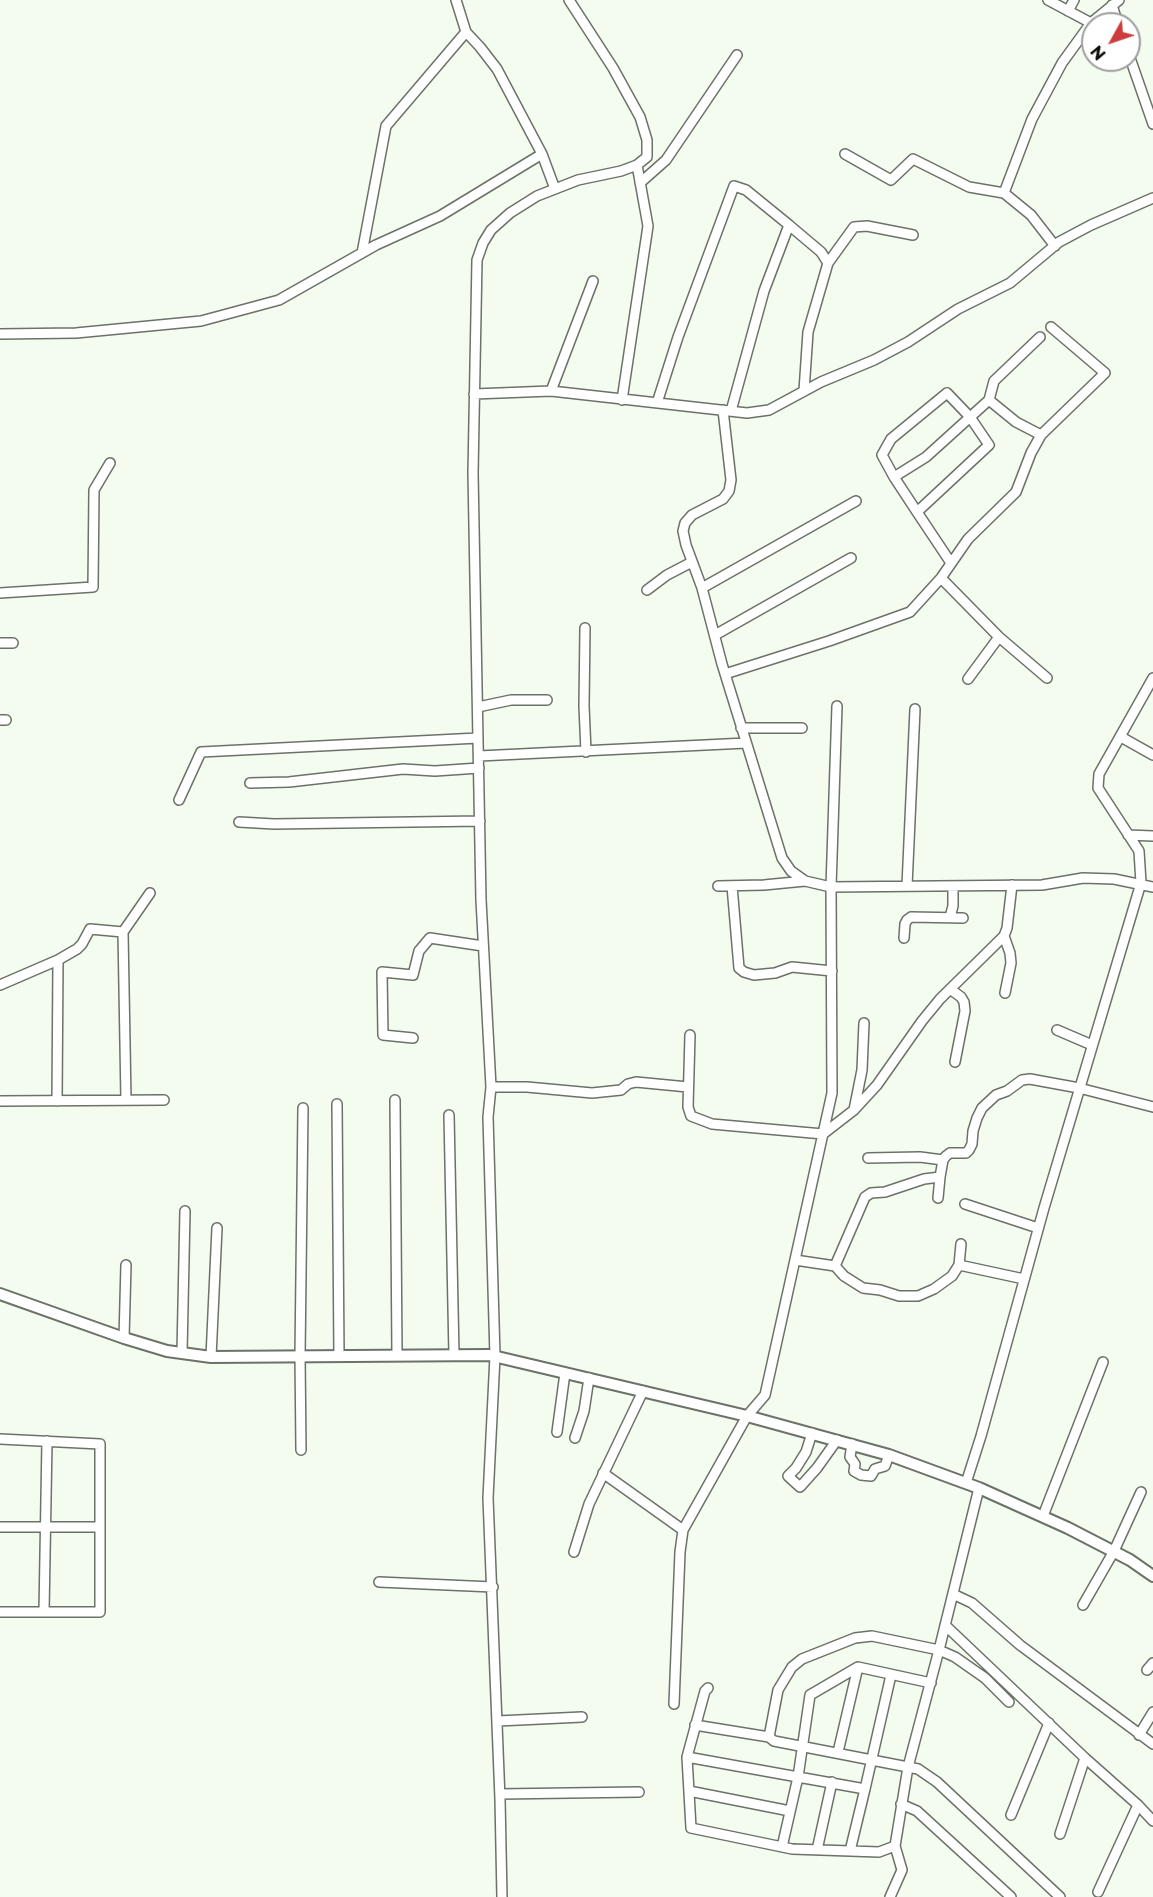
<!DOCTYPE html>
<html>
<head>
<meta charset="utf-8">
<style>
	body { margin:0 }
	#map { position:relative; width:1153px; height:1897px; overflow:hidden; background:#f4fcf0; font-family:Montserrat,sans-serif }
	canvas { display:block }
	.north { position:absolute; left:1081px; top:12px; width:60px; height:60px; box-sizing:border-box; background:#fff; border:2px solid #9d9f9d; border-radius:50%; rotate:230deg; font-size:16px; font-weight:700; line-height:24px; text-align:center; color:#0b0e0a }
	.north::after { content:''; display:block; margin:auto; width:21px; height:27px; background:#cc3d3c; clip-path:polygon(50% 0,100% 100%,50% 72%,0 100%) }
</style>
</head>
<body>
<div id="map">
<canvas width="1153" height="1897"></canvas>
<div class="north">N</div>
</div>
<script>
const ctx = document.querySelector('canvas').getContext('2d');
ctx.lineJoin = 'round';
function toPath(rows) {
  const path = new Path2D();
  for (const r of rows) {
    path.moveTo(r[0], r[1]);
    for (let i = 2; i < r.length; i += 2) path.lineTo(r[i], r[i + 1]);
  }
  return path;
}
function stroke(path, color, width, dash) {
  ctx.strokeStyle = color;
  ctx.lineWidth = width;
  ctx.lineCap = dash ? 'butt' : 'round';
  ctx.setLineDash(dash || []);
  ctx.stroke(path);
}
const minor = toPath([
	[456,0,466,32,480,47,497,69,542,154,555,189],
	[1048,0,1091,23],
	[1112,5,1118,24],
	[1068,11,1074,0],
	[1129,55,1153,124],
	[845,154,891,180,913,159,969,187,1004,193,1031,215,1055,246],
	[640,183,666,160,737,55],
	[1004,193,1032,119,1062,63,1091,23,1119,0],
	[362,253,386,126,466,32],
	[0,334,76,333,201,321,279,300,376,245,440,216,542,154],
	[551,391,593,281],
	[804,391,808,332,828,263,854,227,867,226,913,235],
	[474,394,551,391,747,413,769,410,821,382,874,360,908,342,958,309,1010,283,1059,242,1091,225,1153,198],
	[622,400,648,226,637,165],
	[989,400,994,381,1040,337],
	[657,403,678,337,734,186,746,190,789,225],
	[723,410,731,480,729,491,723,499,692,515,685,523,683,531,686,545,702,588,722,664,782,858,791,871,805,881,831,887,1042,885,1083,878,1114,879,1153,887],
	[731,411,764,291,789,225,821,252,828,263],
	[1041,435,1105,373,1051,327],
	[917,512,989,445,970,417,947,393,891,439,882,455,894,477,917,512,951,563],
	[941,578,999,637,1047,678],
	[702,588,856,501],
	[647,590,667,575,692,562],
	[0,593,93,587,94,490,110,463],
	[585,628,584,706,586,752],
	[715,635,851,558],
	[0,643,13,643],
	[725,674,829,641,910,612,941,578,968,539,1016,492,1031,453,1041,435,1016,422,989,400,926,457,894,477],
	[968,679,999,637],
	[478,707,511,700,547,700],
	[0,720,6,720],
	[741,728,802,728],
	[1121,737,1153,755],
	[479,756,746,743],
	[250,783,289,782,403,769,435,771,479,768],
	[179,800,201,752,478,738],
	[239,822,274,824,480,821],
	[1128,835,1153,836],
	[718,886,764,885,805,881],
	[732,886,739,968,744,972,754,975,775,973,792,967,832,971],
	[907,886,915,709],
	[950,917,953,906,953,886],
	[1004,936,1010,953,1011,963,1005,993],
	[904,938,905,924,907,920,911,917,963,918],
	[0,985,58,960,77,949,82,944,90,929,123,932],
	[950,989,961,997,964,1002,965,1011,955,1062],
	[1057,1030,1092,1045],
	[690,1035,688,1107,691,1116,712,1124,823,1134,854,1110,877,1085,922,1021,940,999,1004,936,1007,928,1012,885],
	[413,1038,383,1035,382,972,413,975,419,951,430,938,483,946],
	[491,1087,527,1087,592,1093,621,1090,628,1084,636,1082,688,1087],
	[126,1100,123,932,150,893],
	[395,1100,397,1355],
	[0,1101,164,1100],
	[57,1101,58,960],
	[337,1104,339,1356],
	[854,1110,862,1070,864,1023],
	[449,1115,454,1355],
	[868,1158,920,1157,943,1160],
	[938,1198,940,1177],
	[965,1204,1038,1228],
	[795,1260,835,1266,865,1197,871,1193,885,1192,924,1179,940,1177,943,1160,946,1156,950,1153,966,1153,969,1150,972,1144,973,1131,977,1118,982,1108,996,1095,1007,1091,1022,1080,1030,1079,1079,1088,1153,1107],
	[959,1265,1024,1279],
	[835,1266,844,1276,863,1288,880,1290,899,1296,918,1296,934,1289,952,1276,959,1265,961,1244],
	[124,1338,126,1265],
	[182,1353,185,1211],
	[211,1357,217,1228],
	[557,1432,565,1373],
	[812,1433,806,1452,796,1468,788,1476,800,1487,817,1468,837,1440],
	[575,1438,584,1411,589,1378],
	[0,1439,100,1444,100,1612,0,1612],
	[852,1444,850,1457,855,1464,854,1471,861,1475,871,1476,875,1469,885,1466,889,1455],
	[301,1450,300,1356,303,1108],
	[603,1473,683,1530,747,1416,765,1395,832,1093,831,887,837,706],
	[966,1483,981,1436,1044,1208,1141,883,1139,851,1098,788,1099,774,1153,678],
	[1043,1516,1103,1362],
	[0,1527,100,1527],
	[574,1552,589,1504,643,1391],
	[379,1582,493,1587],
	[953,1594,972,1603,1020,1645,1153,1744],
	[1083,1605,1114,1551,1141,1492],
	[44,1612,47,1441],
	[945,1625,1085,1758,1138,1805,1153,1821],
	[1147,1670,1153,1663],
	[708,1688,705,1691,687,1757,691,1828,792,1849,879,1852,895,1846],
	[674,1704,680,1552,683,1530],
	[498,1721,582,1717],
	[695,1725,769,1737,778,1690,792,1667,802,1659,855,1638,872,1636,939,1650,955,1657,985,1678,1009,1702],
	[1139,1735,1153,1712],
	[769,1737,774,1741,918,1769,937,1782,1060,1897],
	[838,1752,858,1667],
	[687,1757,798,1777,782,1847],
	[865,1789,891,1675],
	[689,1791,790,1811],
	[500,1794,639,1792],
	[901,1804,917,1811,1011,1897],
	[1011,1815,1049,1723],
	[1060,1834,1085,1758],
	[817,1850,832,1782],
	[850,1851,865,1789,798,1777,810,1695,858,1667,931,1683],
	[1098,1892,1138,1805],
	[502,1897,500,1799,488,1498,495,1356,488,1117,491,1087,481,900,473,473,477,260,483,243,491,230,510,213,537,196,578,180,621,171,637,165,647,157,647,140,640,117,613,68,569,0],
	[890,1897,902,1870,895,1846,908,1767,939,1650,979,1488]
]);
const tertiary = toPath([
	[0,1294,124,1338,167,1351,211,1357,489,1355,747,1416,889,1455,979,1488,1068,1528,1130,1560,1153,1576]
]);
stroke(minor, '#6b7268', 12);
stroke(tertiary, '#6b7268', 14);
stroke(minor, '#fff', 9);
stroke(tertiary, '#fff', 10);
</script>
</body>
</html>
